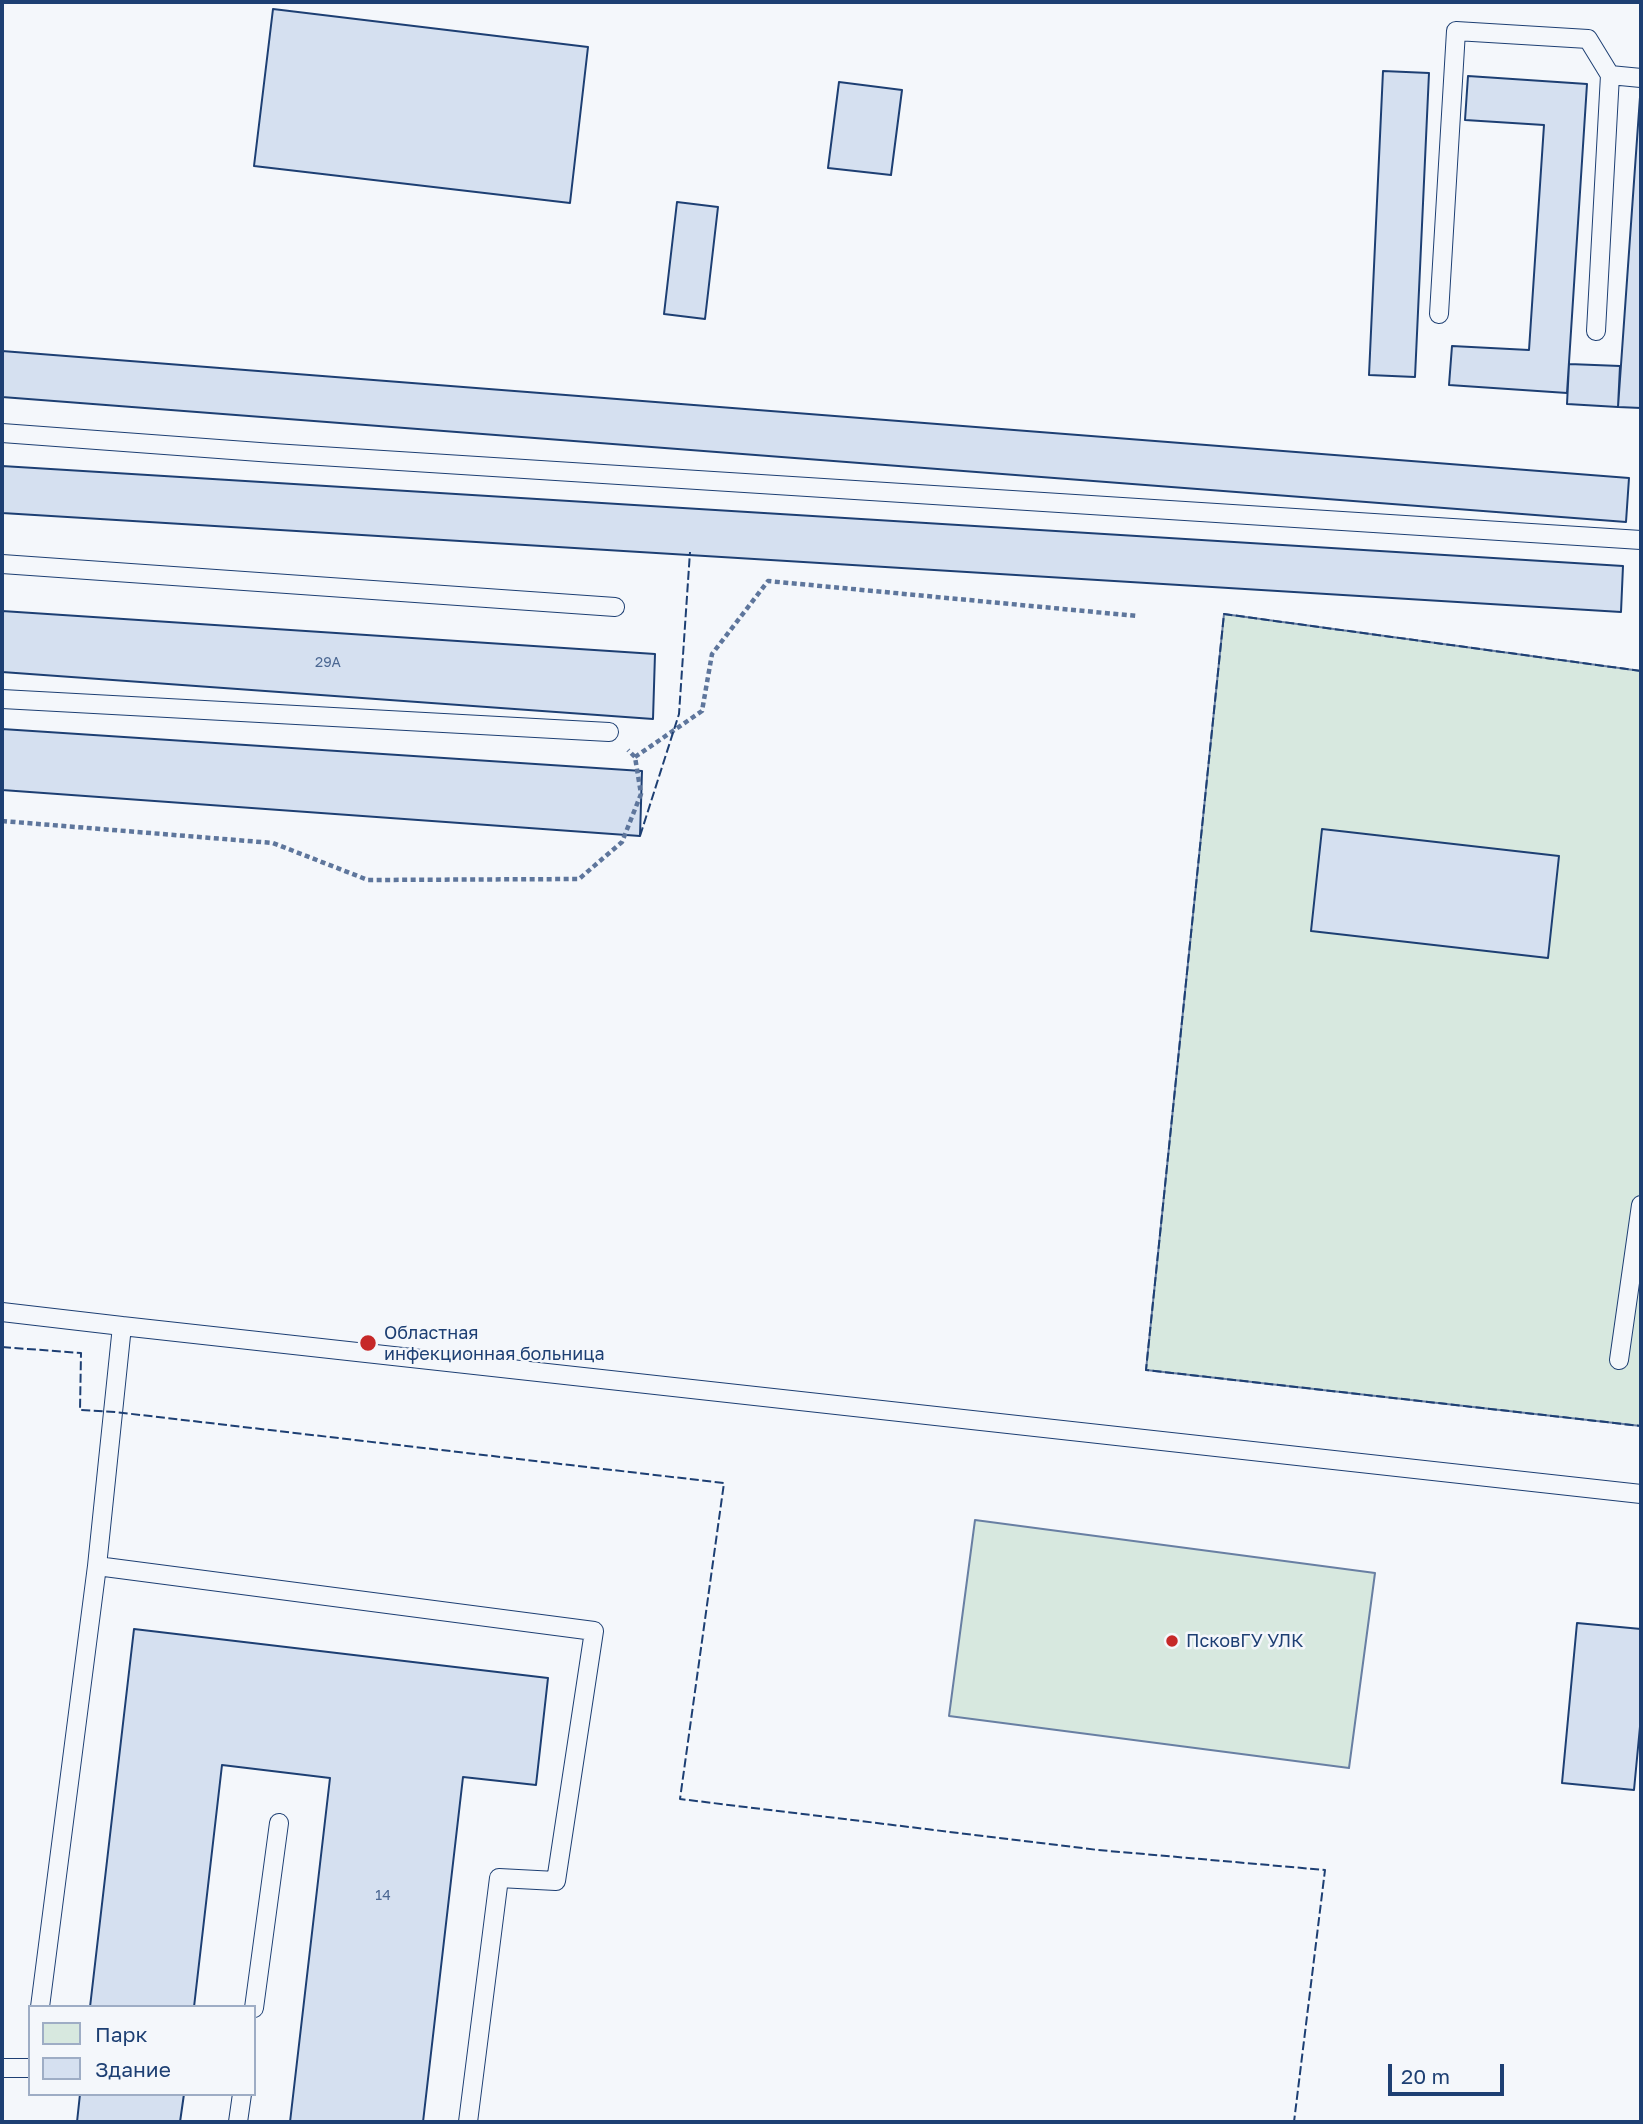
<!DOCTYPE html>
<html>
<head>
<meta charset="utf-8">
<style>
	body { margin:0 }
	#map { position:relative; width:1643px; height:2124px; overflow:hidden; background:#f4f7fb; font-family:"Golos Text",sans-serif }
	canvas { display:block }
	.frame { position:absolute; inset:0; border:4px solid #1d3f73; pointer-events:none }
	.legend { position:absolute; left:28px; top:2005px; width:228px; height:91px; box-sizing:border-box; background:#f4f7fb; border:2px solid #9eadc5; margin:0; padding:9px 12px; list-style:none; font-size:21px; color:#1d3f73 }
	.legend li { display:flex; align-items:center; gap:14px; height:35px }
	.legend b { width:35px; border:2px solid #9eadc5 }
	.scale { position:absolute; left:1388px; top:2064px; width:116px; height:32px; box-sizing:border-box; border:4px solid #1d3f73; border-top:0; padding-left:9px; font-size:21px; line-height:24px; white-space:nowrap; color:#1d3f73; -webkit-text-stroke:5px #f4f7fb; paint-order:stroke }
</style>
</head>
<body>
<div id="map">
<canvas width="1643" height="2124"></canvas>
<div class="frame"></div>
<ul class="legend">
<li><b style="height:19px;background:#d7e8df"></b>Парк</li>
<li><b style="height:19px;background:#d5e0f0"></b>Здание</li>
</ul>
<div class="scale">20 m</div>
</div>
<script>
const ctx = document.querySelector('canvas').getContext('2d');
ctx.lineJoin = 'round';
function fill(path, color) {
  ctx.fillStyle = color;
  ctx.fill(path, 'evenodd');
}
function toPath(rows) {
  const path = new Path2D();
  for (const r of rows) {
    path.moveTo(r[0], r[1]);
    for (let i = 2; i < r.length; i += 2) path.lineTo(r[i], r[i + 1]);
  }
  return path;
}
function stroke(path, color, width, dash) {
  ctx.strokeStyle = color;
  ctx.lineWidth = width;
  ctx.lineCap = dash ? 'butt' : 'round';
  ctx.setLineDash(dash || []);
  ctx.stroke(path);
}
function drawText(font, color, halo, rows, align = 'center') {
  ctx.font = font + ' "Golos Text",sans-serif';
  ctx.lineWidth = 5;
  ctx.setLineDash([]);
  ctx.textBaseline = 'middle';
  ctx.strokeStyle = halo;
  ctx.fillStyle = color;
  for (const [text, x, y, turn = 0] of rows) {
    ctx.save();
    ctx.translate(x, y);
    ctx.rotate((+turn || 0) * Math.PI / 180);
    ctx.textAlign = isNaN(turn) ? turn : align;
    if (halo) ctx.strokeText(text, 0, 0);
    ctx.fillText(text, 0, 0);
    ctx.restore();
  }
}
const green = toPath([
	[1224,614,1641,671,1641,1426,1146,1370,1224,614],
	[975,1520,1375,1573,1349,1768,949,1716,975,1520]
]);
fill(green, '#d7e8df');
stroke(green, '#687fa3', 2);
const building = toPath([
	[273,9,588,47,570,203,254,166,273,9],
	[1383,71,1429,73,1415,377,1369,375,1383,71],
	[1468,76,1587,84,1567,393,1449,385,1452,346,1529,350,1544,125,1465,120,1468,76],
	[839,82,902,90,891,175,828,168,839,82],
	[1640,97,1641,97,1641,408,1618,407,1640,97],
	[677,202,718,207,705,319,664,314,677,202],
	[2,351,1629,478,1626,522,2,397,2,351],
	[1569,364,1620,366,1618,407,1567,404,1569,364],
	[2,466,1623,566,1621,612,2,513,2,466],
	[2,611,655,654,653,719,2,672,2,611],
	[2,729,642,771,640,836,2,790,2,729],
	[1322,829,1559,856,1548,958,1311,931,1322,829],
	[1577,1623,1641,1629,1641,1716,1634,1790,1562,1783,1577,1623],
	[134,1629,548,1678,536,1785,463,1777,423,2122,290,2122,330,1778,222,1765,194,2007,90,2007,134,1629],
	[80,2094,184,2094,180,2122,77,2122,80,2094]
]);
fill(building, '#d5e0f0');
stroke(building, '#1d3f73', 2);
const lane = toPath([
	[1439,314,1456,31,1588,39,1610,75,1641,78],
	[1596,331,1610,75],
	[2,433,273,453,1641,540],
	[2,564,615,607],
	[2,699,609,732],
	[2,1312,122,1326,97,1566],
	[122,1326,1641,1494],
	[1619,1360,1641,1205],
	[40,2007,97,1566,594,1631,556,1881,499,1878,468,2122],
	[254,2008,279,1823],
	[2,2068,30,2068],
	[238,2122,242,2094]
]);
stroke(lane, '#1d3f73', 20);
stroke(toPath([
	[635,757,702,711,712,654,768,581,1137,616],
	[2,821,273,843,368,880,579,879,622,842,641,794,635,757,628,750]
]), '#5e769c', 4.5, [5, 3.5]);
stroke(lane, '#f4f7fb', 18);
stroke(toPath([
	[1641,671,1224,614,1146,1370,1641,1426],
	[640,836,679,714,690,552],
	[2,1347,81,1353,80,1410,115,1412,724,1483,680,1799,1098,1850,1325,1870,1294,2122]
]), '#1d3f73', 2, [9, 3.5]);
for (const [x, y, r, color] of [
	[368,1343,9,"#c62828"],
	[1172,1641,7,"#c62828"]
]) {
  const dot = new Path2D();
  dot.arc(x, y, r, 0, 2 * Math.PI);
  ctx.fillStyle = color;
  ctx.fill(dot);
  stroke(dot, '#f4f7fb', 2.5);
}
drawText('14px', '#4b6792', null, [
	["29А",328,663],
	["14",383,1896]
]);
drawText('18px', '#1d3f73', '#f4f7fb', [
	["Областная",384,1333],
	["инфекционная больница",384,1354],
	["ПсковГУ УЛК",1186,1641]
], 'left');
</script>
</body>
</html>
